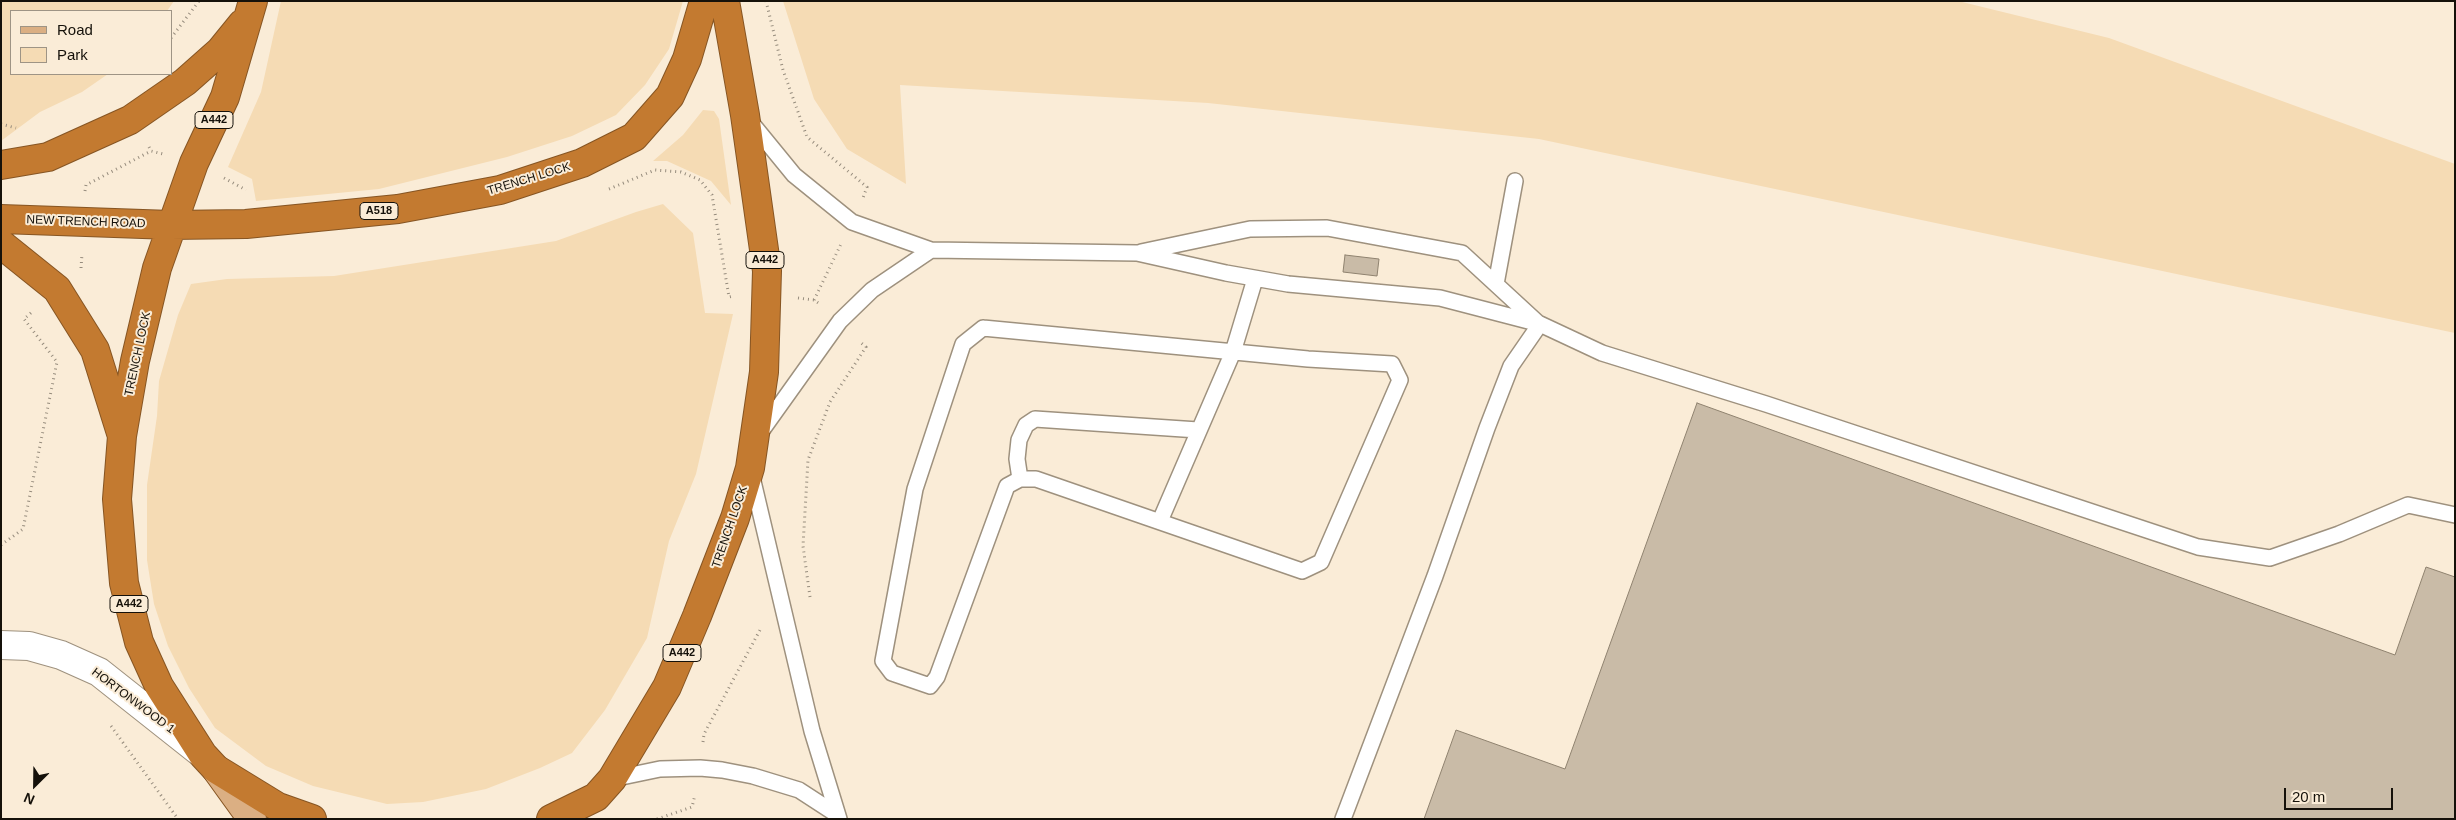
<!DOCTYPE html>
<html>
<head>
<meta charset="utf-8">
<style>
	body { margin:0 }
	#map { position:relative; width:2456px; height:820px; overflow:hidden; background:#faecd7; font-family:Helvetica,sans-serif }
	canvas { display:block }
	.frame { position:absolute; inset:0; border:2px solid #15110a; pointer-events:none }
	.legend { position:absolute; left:10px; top:10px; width:162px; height:65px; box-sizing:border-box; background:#faecd7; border:1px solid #9e9485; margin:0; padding:6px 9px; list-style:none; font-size:15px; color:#15110a }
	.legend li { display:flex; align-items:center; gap:10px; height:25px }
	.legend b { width:25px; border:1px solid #9e9485 }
	.north { position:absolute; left:10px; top:760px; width:50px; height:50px; -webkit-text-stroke:4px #faecd7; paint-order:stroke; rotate:203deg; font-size:14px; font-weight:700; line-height:20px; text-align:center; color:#15110a }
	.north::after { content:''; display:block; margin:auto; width:18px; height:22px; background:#15110a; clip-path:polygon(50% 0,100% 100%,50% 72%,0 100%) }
	.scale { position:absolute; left:2284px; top:788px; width:109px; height:22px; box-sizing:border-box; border:2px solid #15110a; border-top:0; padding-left:6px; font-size:15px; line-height:18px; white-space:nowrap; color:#15110a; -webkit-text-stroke:4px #faecd7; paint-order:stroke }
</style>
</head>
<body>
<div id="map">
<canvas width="2456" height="820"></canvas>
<div class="frame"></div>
<ul class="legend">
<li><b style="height:6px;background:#dbaf83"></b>Road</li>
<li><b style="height:14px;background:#f5dbb4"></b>Park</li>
</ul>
<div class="north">N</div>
<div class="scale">20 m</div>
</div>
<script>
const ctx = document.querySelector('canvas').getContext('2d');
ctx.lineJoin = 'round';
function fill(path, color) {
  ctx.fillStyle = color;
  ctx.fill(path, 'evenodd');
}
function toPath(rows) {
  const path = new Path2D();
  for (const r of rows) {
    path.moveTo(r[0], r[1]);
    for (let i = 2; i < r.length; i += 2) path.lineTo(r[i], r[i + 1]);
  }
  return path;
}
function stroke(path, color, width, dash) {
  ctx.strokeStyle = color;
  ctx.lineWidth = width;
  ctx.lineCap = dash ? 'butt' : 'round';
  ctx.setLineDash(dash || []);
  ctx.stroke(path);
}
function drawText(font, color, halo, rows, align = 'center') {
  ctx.font = font + ' Helvetica,sans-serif';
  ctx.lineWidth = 4;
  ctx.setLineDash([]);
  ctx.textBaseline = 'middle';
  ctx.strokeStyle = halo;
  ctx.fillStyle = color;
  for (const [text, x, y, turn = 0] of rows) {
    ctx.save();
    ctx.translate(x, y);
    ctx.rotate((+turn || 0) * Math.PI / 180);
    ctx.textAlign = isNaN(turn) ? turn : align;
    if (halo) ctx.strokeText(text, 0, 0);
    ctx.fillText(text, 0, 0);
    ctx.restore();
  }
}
fill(toPath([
	[1,1,174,1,167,11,11,11,11,74,108,74,82,92,40,112,1,141],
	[281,1,683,1,669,49,645,85,616,115,572,136,507,157,379,189,256,201,252,179,228,167,261,92],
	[783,1,1958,1,2109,38,2455,164,2455,333,1539,139,1208,103,900,85,906,184,847,149,814,99],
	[703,110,714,111,719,119,731,205,711,181,667,161,653,161,683,135],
	[663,204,693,233,705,313,733,314,696,474,669,541,647,638,605,710,572,753,540,768,486,789,423,802,387,804,313,786,266,766,215,728,189,688,168,646,154,604,147,560,147,485,157,416,159,381,178,315,191,284,227,279,334,276,556,241,636,212]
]), '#f5dbb4');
const building = toPath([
	[1345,255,1379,259,1377,276,1343,272,1345,255],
	[1697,403,2395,655,2426,567,2455,577,2455,819,1424,819,1456,730,1565,769,1697,403]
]);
fill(building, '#c9bba7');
stroke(building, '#8f826f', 1);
const lane = toPath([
	[749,120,794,175,852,222,931,250,1137,253,1226,273,1288,284,1440,298,1540,324,1602,353,1766,404,2198,547,2270,558,2339,534,2408,505,2455,515],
	[1141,252,1250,229,1327,228,1462,253,1538,323],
	[1496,284,1515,181],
	[983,328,1308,359,1392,364,1400,380,1321,562,1302,571,1036,479,1020,479,1007,486,937,677,930,686,892,673,883,661,915,489,963,344,983,328],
	[760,433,840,321,872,290,931,250],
	[752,477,812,731,839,819],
	[1020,479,1017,459,1019,440,1026,425,1035,419,1198,430],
	[1160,521,1233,352,1255,279],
	[612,779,660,769,700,768,722,770,753,776,799,790,836,814],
	[1343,819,1435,576,1487,428,1511,366,1540,324]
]);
const street = toPath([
	[1,645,29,646,61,655,99,672,200,752]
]);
const primary = toPath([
	[216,769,252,819]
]);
const highway = toPath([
	[253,1,225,97,194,163,157,268,135,361,122,436,117,499,124,583,139,642,159,686,203,755,216,769,278,807,312,819],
	[1,165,48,157,130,120,185,82,220,51,242,24],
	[1,219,171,225,246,224,398,209,500,190,582,163,634,137,670,96,687,59,704,1],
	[1,244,57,289,95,350,121,433],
	[551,819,596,797,612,779,667,687,697,616,735,518,750,468,764,372,767,271,745,115,725,1]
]);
stroke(lane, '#9e917e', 18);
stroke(street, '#9e917e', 30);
stroke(primary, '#865523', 30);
stroke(highway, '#865523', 30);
stroke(toPath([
	[766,1,783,70,807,137,867,187,863,198],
	[171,38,199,1],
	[1,124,16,128],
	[149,147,151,151,163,154],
	[224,178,246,190],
	[609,189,655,170,681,172,700,180,712,195,729,297,734,296],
	[85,191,86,185,151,151],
	[81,268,82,254],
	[798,298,814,300,820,304],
	[814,300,841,244],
	[1,545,23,529,57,362,24,319,32,312],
	[810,597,803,546,808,460,830,402,866,347,859,341],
	[111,726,178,819],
	[703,742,704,734,760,630],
	[657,819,692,807,695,795]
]), '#968c7d', 3, [1, 4]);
stroke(lane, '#fff', 15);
stroke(street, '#fff', 28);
stroke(primary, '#dbaf83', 28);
stroke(highway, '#c37a30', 28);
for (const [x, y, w] of [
	[214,120,38],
	[379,211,38],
	[765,260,38],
	[129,604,38],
	[682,653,38]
]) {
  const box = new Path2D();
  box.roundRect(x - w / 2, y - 8.5, w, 17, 4);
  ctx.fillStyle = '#faecd7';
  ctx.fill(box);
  stroke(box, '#15110a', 1);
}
drawText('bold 11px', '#15110a', null, [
	["A442",214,120],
	["A518",379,211],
	["A442",765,260],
	["A442",129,604],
	["A442",682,653]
]);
drawText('12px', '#15110a', '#faecd7', [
	["TRENCH LOCK",529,179,-17],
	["NEW TRENCH ROAD",86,222,2],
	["TRENCH LOCK",138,354,-78],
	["TRENCH LOCK",730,527,-71],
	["HORTONWOOD 1",133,701,37]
]);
</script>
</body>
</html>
